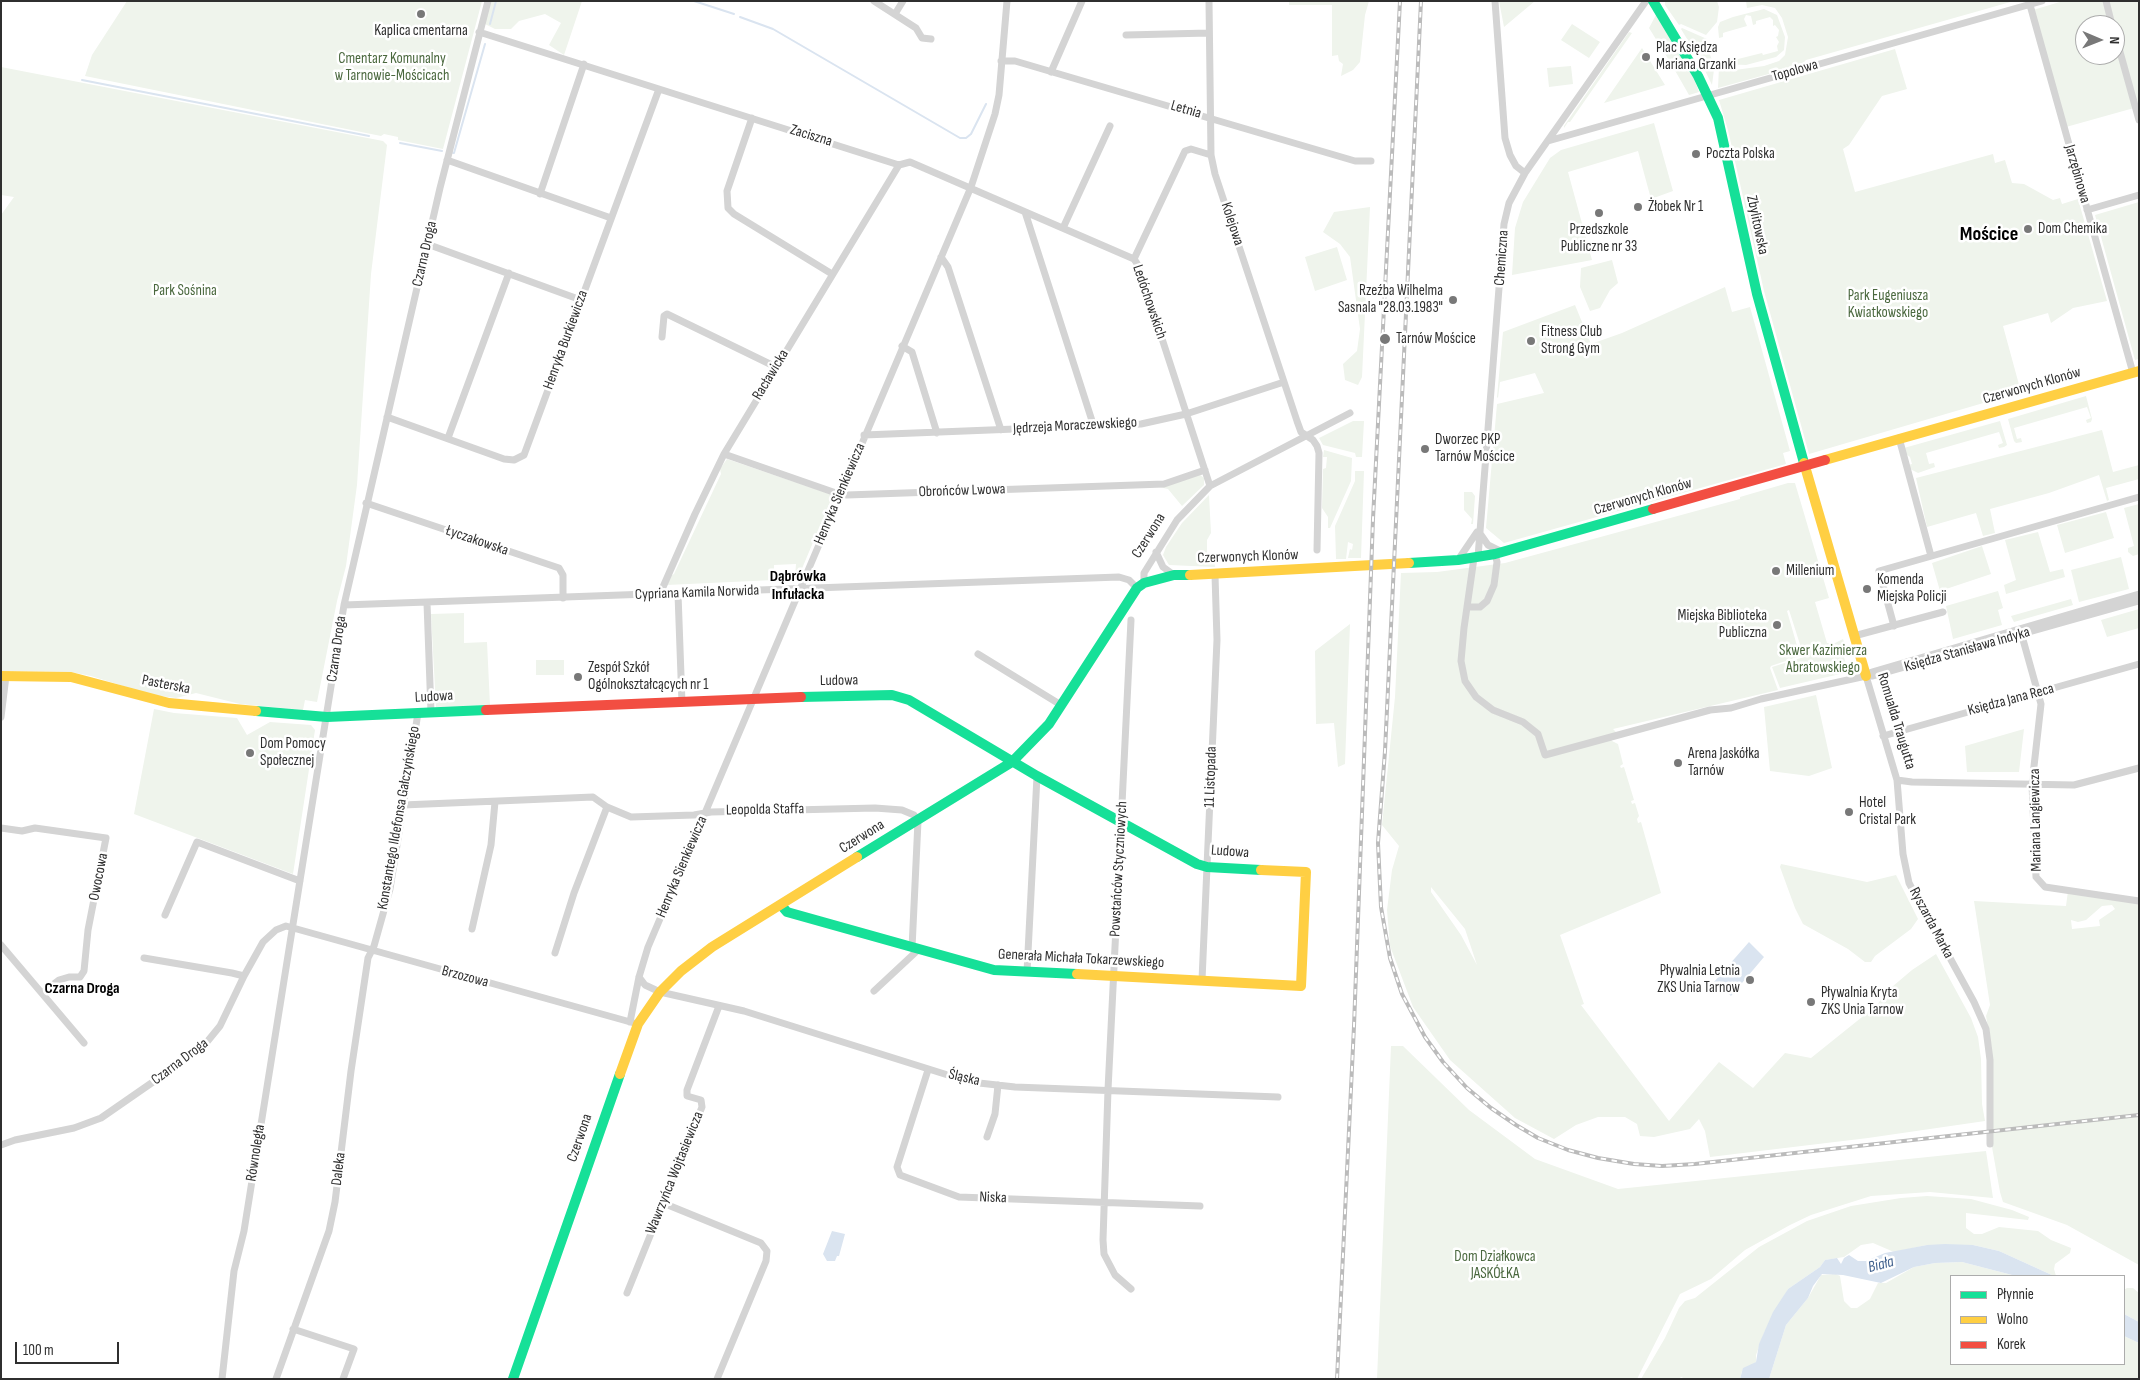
<!DOCTYPE html>
<html>
<head>
<meta charset="utf-8">
<style>
	body { margin:0 }
	#map { position:relative; width:2140px; height:1380px; overflow:hidden; background:#fff; font-family:"Sofia Sans Condensed",sans-serif }
	canvas { display:block }
	.frame { position:absolute; inset:0; border:2px solid #2f2f2f; pointer-events:none }
	.legend { position:absolute; left:1950px; top:1275px; width:175px; height:90px; box-sizing:border-box; background:#fff; border:1px solid #acacac; margin:0; padding:6px 9px; list-style:none; font-size:15px; color:#2f2f2f }
	.legend li { display:flex; align-items:center; gap:10px; height:25px }
	.legend b { width:25px; border:1px solid #acacac }
	.north { position:absolute; left:2075px; top:15px; width:50px; height:50px; box-sizing:border-box; background:#fff; border:1px solid #acacac; border-radius:50%; rotate:91deg; font-size:14px; font-weight:700; line-height:20px; text-align:center; color:#2f2f2f }
	.north::after { content:''; display:block; margin:auto; width:18px; height:22px; background:#787878; clip-path:polygon(50% 0,100% 100%,50% 72%,0 100%) }
	.scale { position:absolute; left:15px; top:1342px; width:104px; height:22px; box-sizing:border-box; border:2px solid #2f2f2f; border-top:0; padding-left:6px; font-size:15px; line-height:18px; white-space:nowrap; color:#2f2f2f; -webkit-text-stroke:4px #fff; paint-order:stroke }
</style>
</head>
<body>
<div id="map">
<canvas width="2140" height="1380"></canvas>
<div class="frame"></div>
<ul class="legend">
<li><b style="height:6px;background:#16e098"></b>Płynnie</li>
<li><b style="height:6px;background:#ffcf43"></b>Wolno</li>
<li><b style="height:6px;background:#f24e42"></b>Korek</li>
</ul>
<div class="north">N</div>
<div class="scale">100 m</div>
</div>
<script>
const ctx = document.querySelector('canvas').getContext('2d');
ctx.lineJoin = 'round';
function fill(path, color) {
  ctx.fillStyle = color;
  ctx.fill(path, 'evenodd');
}
function toPath(rows) {
  const path = new Path2D();
  for (const r of rows) {
    path.moveTo(r[0], r[1]);
    for (let i = 2; i < r.length; i += 2) path.lineTo(r[i], r[i + 1]);
  }
  return path;
}
function stroke(path, color, width, dash) {
  ctx.strokeStyle = color;
  ctx.lineWidth = width;
  ctx.lineCap = dash ? 'butt' : 'round';
  ctx.setLineDash(dash || []);
  ctx.stroke(path);
}
function drawText(font, color, halo, rows, align = 'center') {
  ctx.font = font + ' "Sofia Sans Condensed",sans-serif';
  ctx.lineWidth = 5;
  ctx.setLineDash([]);
  ctx.textBaseline = 'middle';
  ctx.strokeStyle = halo;
  ctx.fillStyle = color;
  for (const [text, x, y, turn = 0] of rows) {
    ctx.save();
    ctx.translate(x, y);
    ctx.rotate((+turn || 0) * Math.PI / 180);
    ctx.textAlign = isNaN(turn) ? turn : align;
    if (halo) ctx.strokeText(text, 0, 0);
    ctx.fillText(text, 0, 0);
    ctx.restore();
  }
}
fill(toPath([
	[127,1,482,1,443,149,398,140,398,137,384,134,381,136,85,76,92,55],
	[491,1,582,1,564,55,549,45,561,23,545,14,519,21,511,29,495,29,485,24],
	[1289,1,1369,1,1365,15,1360,62,1353,70,1341,76,1343,64,1339,61,1338,55,1332,56,1332,5,1289,5],
	[1499,1,1535,1,1504,27],
	[1665,1,1717,1,1719,7,1717,22,1706,35,1681,24,1679,25,1665,5],
	[1746,1,2014,1,1806,60,1801,65,1718,88,1719,67,1735,70,1764,66,1779,61,1785,55,1788,37,1782,18,1775,8,1762,5,1747,8],
	[2063,1,2104,1,2110,25,2085,25,2085,55,2115,55,2115,42,2134,108,2066,127,2033,10],
	[2107,1,2139,1,2139,113,2115,25],
	[1764,9,1777,15,1785,37,1784,50,1776,57,1746,65,1724,64,1726,62,1762,53,1763,55,1778,51,1777,46,1779,42,1776,37,1778,36,1779,30,1775,25,1773,26,1773,20,1770,17,1756,21,1756,24,1753,25,1751,16,1746,15,1744,19,1747,26,1726,32,1723,33,1723,37,1719,38,1718,27,1720,22,1733,17],
	[1656,15,1682,59,1672,65,1649,28],
	[1572,24,1600,42,1589,58,1561,40],
	[1682,28,1707,39,1707,48,1695,52,1681,29],
	[1629,32,1632,33,1570,122,1568,122,1564,128,1564,126],
	[1642,48,1665,85,1604,103],
	[1895,49,1907,89,1882,96,1849,145,1843,149,1855,192,1993,154,1995,163,2005,160,2012,183,2024,184,2053,200,2060,198,2062,204,2078,199,2107,301,2073,308,2051,323,2048,313,2003,326,2021,392,1809,454,1764,291,1728,130,1719,100],
	[1709,52,1712,60,1715,62,1712,85,1698,56],
	[1683,61,1694,79,1699,92,1689,95,1673,67],
	[1571,66,1573,84,1549,87,1547,68],
	[1,67,383,141,387,145,371,274,357,485,346,566,337,601,317,702,305,700,303,710,240,704,196,693,176,698,152,695,91,676,71,672,1,671,1,215,14,197,1,195],
	[1654,123,1673,191,1651,199,1638,151,1568,172,1592,260,1512,275,1515,228,1523,202,1550,158,1561,150],
	[2139,202,2139,359,2135,360,2095,215],
	[1370,207,1362,377,1358,385,1345,380,1343,364,1357,351,1360,329,1350,257,1340,244,1323,232,1334,212],
	[1337,247,1347,280,1315,291,1305,257],
	[1612,260,1618,283,1610,290,1600,308,1590,311,1580,287,1581,268],
	[1725,287,1732,312,1750,307,1790,451,1783,453,1786,464,1504,543,1486,528,1497,404,1544,393,1535,373,1500,382,1498,398,1497,397,1503,332,1575,305,1591,344,1622,333],
	[2086,396,2092,419,2091,422,2087,423,2086,420,2091,418,2087,407,2014,428,2017,439,2021,438,2022,442,2016,443,2014,441,2008,419],
	[1353,421,1364,421,1362,457,1356,457,1355,453,1323,445,1319,438],
	[2000,421,2007,445,2004,447,1999,448,1998,445,2003,443,1999,432,1926,453,1929,464,1934,463,1935,467,1918,473,1910,469,1908,465,1912,464,1910,457,1906,454,1904,448],
	[2102,430,2113,472,2139,465,2139,479,2106,488,2109,500,2107,501,2099,475,2049,493,1990,509,1995,533,1983,536,1976,513,1927,527,1916,478],
	[1324,450,1352,458,1351,481,1330,528,1328,528,1328,517,1322,508,1323,469,1326,468,1327,457,1323,457],
	[727,459,833,495,798,578,795,577,796,564,774,565,774,580,667,585,670,576,674,574,721,474,720,469],
	[1355,471,1364,471,1361,558,1348,558,1350,549,1352,550,1353,544,1348,542,1346,559,1336,559,1335,526,1355,481],
	[1199,474,1204,478,1204,485,1182,506,1168,489,1159,487],
	[1788,483,1795,483,1829,598,1815,602,1827,643,1835,643,1843,639,1847,652,1843,654,1847,667,1851,666,1853,671,1780,688,1772,667,1804,657,1789,610,1787,611,1800,656,1771,666,1770,668,1778,690,1613,729,1616,732,1610,736,1612,741,1618,744,1623,764,1620,766,1621,768,1624,767,1634,800,1631,801,1632,804,1635,803,1639,816,1637,819,1638,823,1641,822,1661,893,1560,935,1584,1004,1581,1005,1669,1121,1719,1062,1753,1088,1785,1053,1811,1058,1877,1005,1886,992,1912,970,1936,954,1971,1018,1978,1037,1981,1059,1982,1104,1985,1121,1868,1138,1710,1157,1705,1131,1699,1119,1690,1129,1654,1137,1640,1136,1637,1124,1625,1117,1598,1117,1576,1125,1554,1139,1515,1118,1450,1060,1413,1007,1390,946,1387,910,1392,870,1399,846,1382,825,1395,697,1401,573,1437,572,1505,563,1740,499,1740,497],
	[1431,887,1465,929,1477,965,1461,935,1431,892],
	[1464,492,1472,492,1475,496,1473,524,1471,524,1472,519,1464,510],
	[1209,495,1211,533,1207,540,1207,558,1214,558,1215,567,1169,565,1163,555,1166,547,1182,523],
	[2139,504,2139,554,2133,556,2128,552,2128,548,2134,546,2124,508],
	[2106,512,2114,538,2065,553,2057,525],
	[2038,532,2050,572,2063,569,2065,577,2006,594,2004,585,2016,580,2005,540],
	[1982,546,1991,574,1940,591,1932,563],
	[2121,557,2129,589,2079,602,2071,570],
	[1998,591,2003,608,1998,610,2002,625,1953,639,1946,606],
	[2071,599,2073,605,2014,622,2011,616],
	[2139,609,2139,628,2107,637,2101,620],
	[464,613,464,643,487,642,490,705,436,707,431,614],
	[1350,624,1345,764,1338,767,1334,723,1316,724,1315,651],
	[536,660,564,660,564,675,536,675],
	[1816,695,1832,768,1809,776,1770,771,1764,707],
	[154,709,174,713,237,718,247,735,270,722,311,725,315,730,293,874,134,814],
	[2024,729,2019,772,1967,772,1965,746],
	[1781,864,1867,882,1896,875,1918,919,1911,929,1875,956,1871,962,1865,962,1848,949,1803,924,1795,908,1780,867],
	[2068,891,2139,899,2139,1265,2067,1225,2003,1202,2000,1192,1992,1147,1992,1050,1986,1016,1990,1005,1974,901,2066,906],
	[2112,905,2115,909,2099,920,2100,926,2072,929,2071,920,2078,922,2086,920,2102,906],
	[1391,1046,1403,1046,1469,1110,1535,1159,1618,1189,1986,1151,1993,1198,1930,1192,1871,1196,1811,1215,1790,1225,1745,1250,1711,1279,1680,1294,1637,1379,1377,1379],
	[1927,1196,1971,1199,2012,1210,2029,1217,2028,1220,1966,1213,1966,1228,1974,1234,1982,1234,1999,1227,2038,1231,2051,1240,2071,1248,2070,1253,2055,1264,2054,1269,2056,1276,2054,1276,1999,1251,1973,1245,1927,1245,1894,1252,1873,1243,1861,1245,1844,1257,1825,1260,1820,1267,1788,1289,1764,1333,1756,1355,1756,1362,1742,1371,1740,1379,1686,1379,1681,1377,1679,1379,1641,1379,1665,1338,1679,1308,1685,1301,1695,1298,1759,1247,1807,1221,1851,1206,1901,1198],
	[1962,1262,2016,1276,1951,1276,1951,1364,2124,1364,2124,1336,2139,1343,2139,1379,1769,1379,1786,1325,1808,1298,1821,1275,1836,1274,1840,1276,1844,1301,1851,1308,1857,1308,1870,1299,1878,1283,1886,1283,1914,1267,1935,1263],
	[2127,1288,2133,1288,2139,1293,2139,1322,2124,1314,2124,1290]
]), '#eff4ec');
fill(toPath([
	[1749,942,1764,957,1731,996,1714,982],
	[832,1231,845,1234,839,1256,837,1256,835,1261,827,1261,823,1254],
	[1945,1244,1973,1245,1999,1251,2054,1276,2016,1276,1962,1262,1935,1263,1914,1267,1881,1283,1843,1275,1822,1274,1813,1286,1808,1298,1786,1325,1769,1379,1740,1379,1743,1368,1756,1362,1759,1344,1773,1312,1788,1289,1820,1267,1825,1260,1837,1258,1841,1264,1844,1258,1849,1255,1858,1261,1866,1261,1885,1253,1927,1245],
	[2124,1314,2139,1322,2139,1343,2124,1336]
]), '#dae4f0');
stroke(toPath([
	[694,1,734,14],
	[740,17,773,29,960,138,966,138,971,134,986,104],
	[490,24,496,1],
	[82,80,369,136],
	[400,143,442,151],
	[453,153,454,153,485,44]
]), '#dae4f0', 2);
stroke(toPath([
	[874,1,916,28,922,38,931,39],
	[1209,1,1211,155,1215,174,1297,421,1301,432,1313,440,1317,446,1319,453,1317,550],
	[1495,1,1505,138,1510,155,1516,166,1525,173],
	[2106,1,2112,25],
	[2030,5,2133,373],
	[895,14,903,1],
	[479,32,899,165,910,162,1134,259],
	[2115,34,2139,120],
	[1126,35,1209,33],
	[1001,61,1015,61,1355,161,1371,161],
	[1051,72,1082,1],
	[752,118,727,191,728,208,734,214,832,274],
	[1548,141,2042,1],
	[447,160,611,218],
	[540,194,584,64],
	[2087,210,2139,195],
	[1025,212,1094,427],
	[1063,228,1110,126],
	[427,244,581,300],
	[941,257,948,267,1001,430],
	[662,337,664,316,667,314,776,367],
	[902,346,912,352,937,433],
	[387,417,504,459,514,460,524,455,659,89],
	[864,435,1141,424,1186,414,1284,382],
	[448,438,509,273],
	[1899,438,1931,556],
	[724,454,836,493,847,495,1164,484,1205,470],
	[1210,486,1138,265,1134,259,1185,151,1191,149,1211,155],
	[366,503,559,568,563,575,563,598],
	[1479,532,1488,545,1502,552],
	[1156,552,1163,567,1174,575],
	[1478,557,1504,224,1509,203,1525,173,1646,1],
	[1474,558,1464,628,1461,661,1465,681,1476,697,1493,710,1523,722,1538,734,1545,755,1710,710,1731,708,1761,699,1866,676,1873,676,2139,601],
	[1458,560,1477,532],
	[1144,583,1144,573,1177,520,1210,486,1350,413],
	[661,594,663,587,695,514,724,454,899,165],
	[678,594,682,703],
	[427,603,431,712],
	[344,605,1119,577,1129,580,1137,588],
	[1467,607,1480,607,1487,601,1494,585,1497,562,1495,554],
	[1131,620,1108,1090,1103,1240,1104,1254,1115,1275,1131,1289],
	[1894,626,1879,571,2139,497],
	[2020,629,2041,704,2032,784,2036,877,2045,887,2139,901],
	[1854,636,1943,612],
	[978,654,1061,705],
	[1866,676,1897,780,1903,854,1909,883,1974,1002,1986,1029,1990,1060,1990,1144],
	[1866,676,1872,672,2139,594],
	[1,717,6,676],
	[1883,736,2139,664],
	[1897,780,1912,782,2074,785,2139,768],
	[403,805,593,797,607,807,631,817,694,815,711,812,875,808,902,810,914,815,918,821,912,948],
	[1,828,22,831,35,828,106,838,88,930,84,971,80,977,69,977,59,980,42,993],
	[165,915,197,842,300,881],
	[472,929,491,845,495,802],
	[1,945,84,1043],
	[555,953,574,893,607,807],
	[144,958,232,973,244,976],
	[1027,972,1037,776],
	[639,977,645,985,660,992,744,1011,970,1082,1015,1087,1278,1097],
	[1202,980,1217,640,1215,575],
	[874,991,918,950],
	[630,1022,639,977,648,947,971,187,995,114,999,95,1007,1],
	[928,1070,897,1167,900,1175,959,1197,1200,1206],
	[987,1137,995,1114,998,1085],
	[1,1145,15,1140,74,1128,101,1118,202,1048,220,1026,244,976,263,942,276,930,286,926,634,1023],
	[663,1203,761,1243,767,1251,766,1261,717,1379],
	[627,1293,702,1107,701,1100,687,1096,687,1090,719,1006],
	[293,1329,354,1349,343,1379],
	[222,1379,234,1271,244,1231,344,605,440,188,488,1],
	[276,1379,329,1231,335,1202,351,1071,368,958,374,946,390,889,418,713]
]), '#d4d4d4', 7);
stroke(toPath([
	[1653,1,1698,76,1718,118,1757,294,1804,463],
	[1409,563,1458,560,1495,554,1653,509],
	[801,697,892,695,909,700,1037,776,1197,864,1207,867,1261,870],
	[256,711,327,717,486,710],
	[857,857,1012,762,1049,724,1137,588,1144,583,1174,575,1190,575],
	[781,905,787,912,994,970,1077,974],
	[513,1379,620,1074]
]), '#16e098', 10);
stroke(toPath([
	[1825,460,2139,371],
	[1804,463,1866,676],
	[1190,575,1409,563],
	[1,676,71,677,169,703,256,711],
	[1077,974,1301,986,1306,872,1261,870],
	[620,1074,638,1024,660,992,681,971,712,947,857,857]
]), '#ffcf43', 10);
stroke(toPath([
	[1653,509,1825,460],
	[486,710,801,697]
]), '#f24e42', 10);
const rail = toPath([
	[1421,1,1385,751,1378,843,1381,907,1390,958,1402,994,1425,1037,1443,1062,1467,1088,1491,1108,1516,1125,1538,1138,1568,1150,1598,1158,1634,1164,1662,1166,1695,1164,2139,1115],
	[1337,1379,1354,1026,1373,519,1400,1]
]);
stroke(rail, '#bbb', 4);
stroke(rail, '#fff', 2, [5.5]);
for (const [x, y, r, color] of [
	[421,14,5,"#787878"],
	[1646,57,5,"#787878"],
	[1696,154,5,"#787878"],
	[1638,207,5,"#787878"],
	[1599,213,5,"#787878"],
	[2028,229,5,"#787878"],
	[1453,300,5,"#787878"],
	[1385,339,6,"#787878"],
	[1531,341,5,"#787878"],
	[1425,449,5,"#787878"],
	[1776,571,5,"#787878"],
	[1867,589,5,"#787878"],
	[1777,625,5,"#787878"],
	[578,677,5,"#787878"],
	[250,753,5,"#787878"],
	[1678,763,5,"#787878"],
	[1849,812,5,"#787878"],
	[1750,980,5,"#787878"],
	[1811,1002,5,"#787878"]
]) {
  const dot = new Path2D();
  dot.arc(x, y, r, 0, 2 * Math.PI);
  ctx.fillStyle = color;
  ctx.fill(dot);
  stroke(dot, '#fff', 2);
}
drawText('15px', '#2f2f2f', '#fff', [
	["Kaplica cmentarna",421,31,"center"],
	["Plac Księdza",1656,48],
	["Mariana Grzanki",1656,65],
	["Poczta Polska",1706,154],
	["Żłobek Nr 1",1648,207],
	["Dom Chemika",2038,229],
	["Przedszkole",1599,230,"center"],
	["Publiczne nr 33",1599,247,"center"],
	["Rzeźba Wilhelma",1443,291,"right"],
	["Sasnala \"28.03.1983\"",1443,308,"right"],
	["Fitness Club",1541,332],
	["Strong Gym",1541,349],
	["Tarnów Mościce",1396,339],
	["Dworzec PKP",1435,440],
	["Tarnów Mościce",1435,457],
	["Millenium",1786,571],
	["Komenda",1877,580],
	["Miejska Policji",1877,597],
	["Miejska Biblioteka",1767,616,"right"],
	["Publiczna",1767,633,"right"],
	["Zespół Szkół",588,668],
	["Ogólnokształcących nr 1",588,685],
	["Dom Pomocy",260,744],
	["Społecznej",260,761],
	["Arena Jaskółka",1688,754],
	["Tarnów",1688,771],
	["Hotel",1859,803],
	["Cristal Park",1859,820],
	["Pływalnia Letnia",1740,971,"right"],
	["ZKS Unia Tarnow",1740,988,"right"],
	["Pływalnia Kryta",1821,993],
	["ZKS Unia Tarnow",1821,1010]
], 'left');
drawText('15px', '#4a683e', '#fff', [
	["Cmentarz Komunalny",392,59],
	["w Tarnowie-Mościcach",392,76],
	["Park Sośnina",185,291],
	["Park Eugeniusza",1888,296],
	["Kwiatkowskiego",1888,313],
	["Skwer Kazimierza",1823,651],
	["Abratowskiego",1823,668],
	["Dom Działkowca",1495,1257],
	["JASKÓŁKA",1495,1274]
]);
drawText('15px', '#2f2f2f', '#fff', [
	["Topolowa",1795,71,-16],
	["Letnia",1186,110,16],
	["Zaciszna",811,136,17],
	["Jarzębinowa",2077,174,74],
	["Kolejowa",1232,224,72],
	["Zbylitowska",1757,225,78],
	["Czarna Droga",425,254,-77],
	["Chemiczna",1502,258,-86],
	["Ledóchowskich",1149,302,71],
	["Henryka Burkiewicza",566,340,-70],
	["Racławicka",771,375,-59],
	["Czerwonych Klonów",2032,386,-16],
	["Jędrzeja Moraczewskiego",1075,426,-3],
	["Obrońców Lwowa",962,491,-2],
	["Henryka Sienkiewicza",840,494,-67],
	["Czerwonych Klonów",1643,497,-16],
	["Czerwona",1149,536,-58],
	["Łyczakowska",477,541,19],
	["Czerwonych Klonów",1248,557,-2],
	["Cypriana Kamila Norwida",697,593,-2],
	["Czarna Droga",337,649,-82],
	["Księdza Stanisława Indyka",1967,650,-16],
	["Ludowa",839,681,-1],
	["Pasterska",166,685,11],
	["Ludowa",434,697,-3],
	["Księdza Jana Reca",2011,700,-15],
	["Romualda Traugutta",1896,721,73],
	["11 Listopada",1211,777,-88],
	["Leopolda Staffa",765,810,-1],
	["Konstantego Ildefonsa Gałczyńskiego",399,818,-80],
	["Mariana Langiewicza",2036,820,-91],
	["Czerwona",862,837,-32],
	["Ludowa",1230,852,4],
	["Henryka Sienkiewicza",682,867,-67],
	["Powstańców Styczniowych",1119,869,-87],
	["Owocowa",99,877,-79],
	["Ryszarda Marka",1931,923,62],
	["Generała Michała Tokarzewskiego",1081,959,3],
	["Brzozowa",465,977,15],
	["Czarna Droga",180,1062,-37],
	["Śląska",964,1078,13],
	["Czerwona",580,1138,-71],
	["Równoległa",256,1153,-81],
	["Daleka",339,1169,-83],
	["Wawrzyńca Wojtasiewicza",675,1173,-68],
	["Niska",993,1198,2]
]);
drawText('bold 16px', '#000', '#fff', [
	["Dąbrówka",798,577],
	["Infułacka",798,595],
	["Czarna Droga",82,989]
]);
drawText('italic 16px', '#41618d', '#fff', [
	["Biała",1881,1265,-15]
]);
drawText('bold 20px', '#000', '#fff', [
	["Mościce",1989,235]
]);
</script>
</body>
</html>
